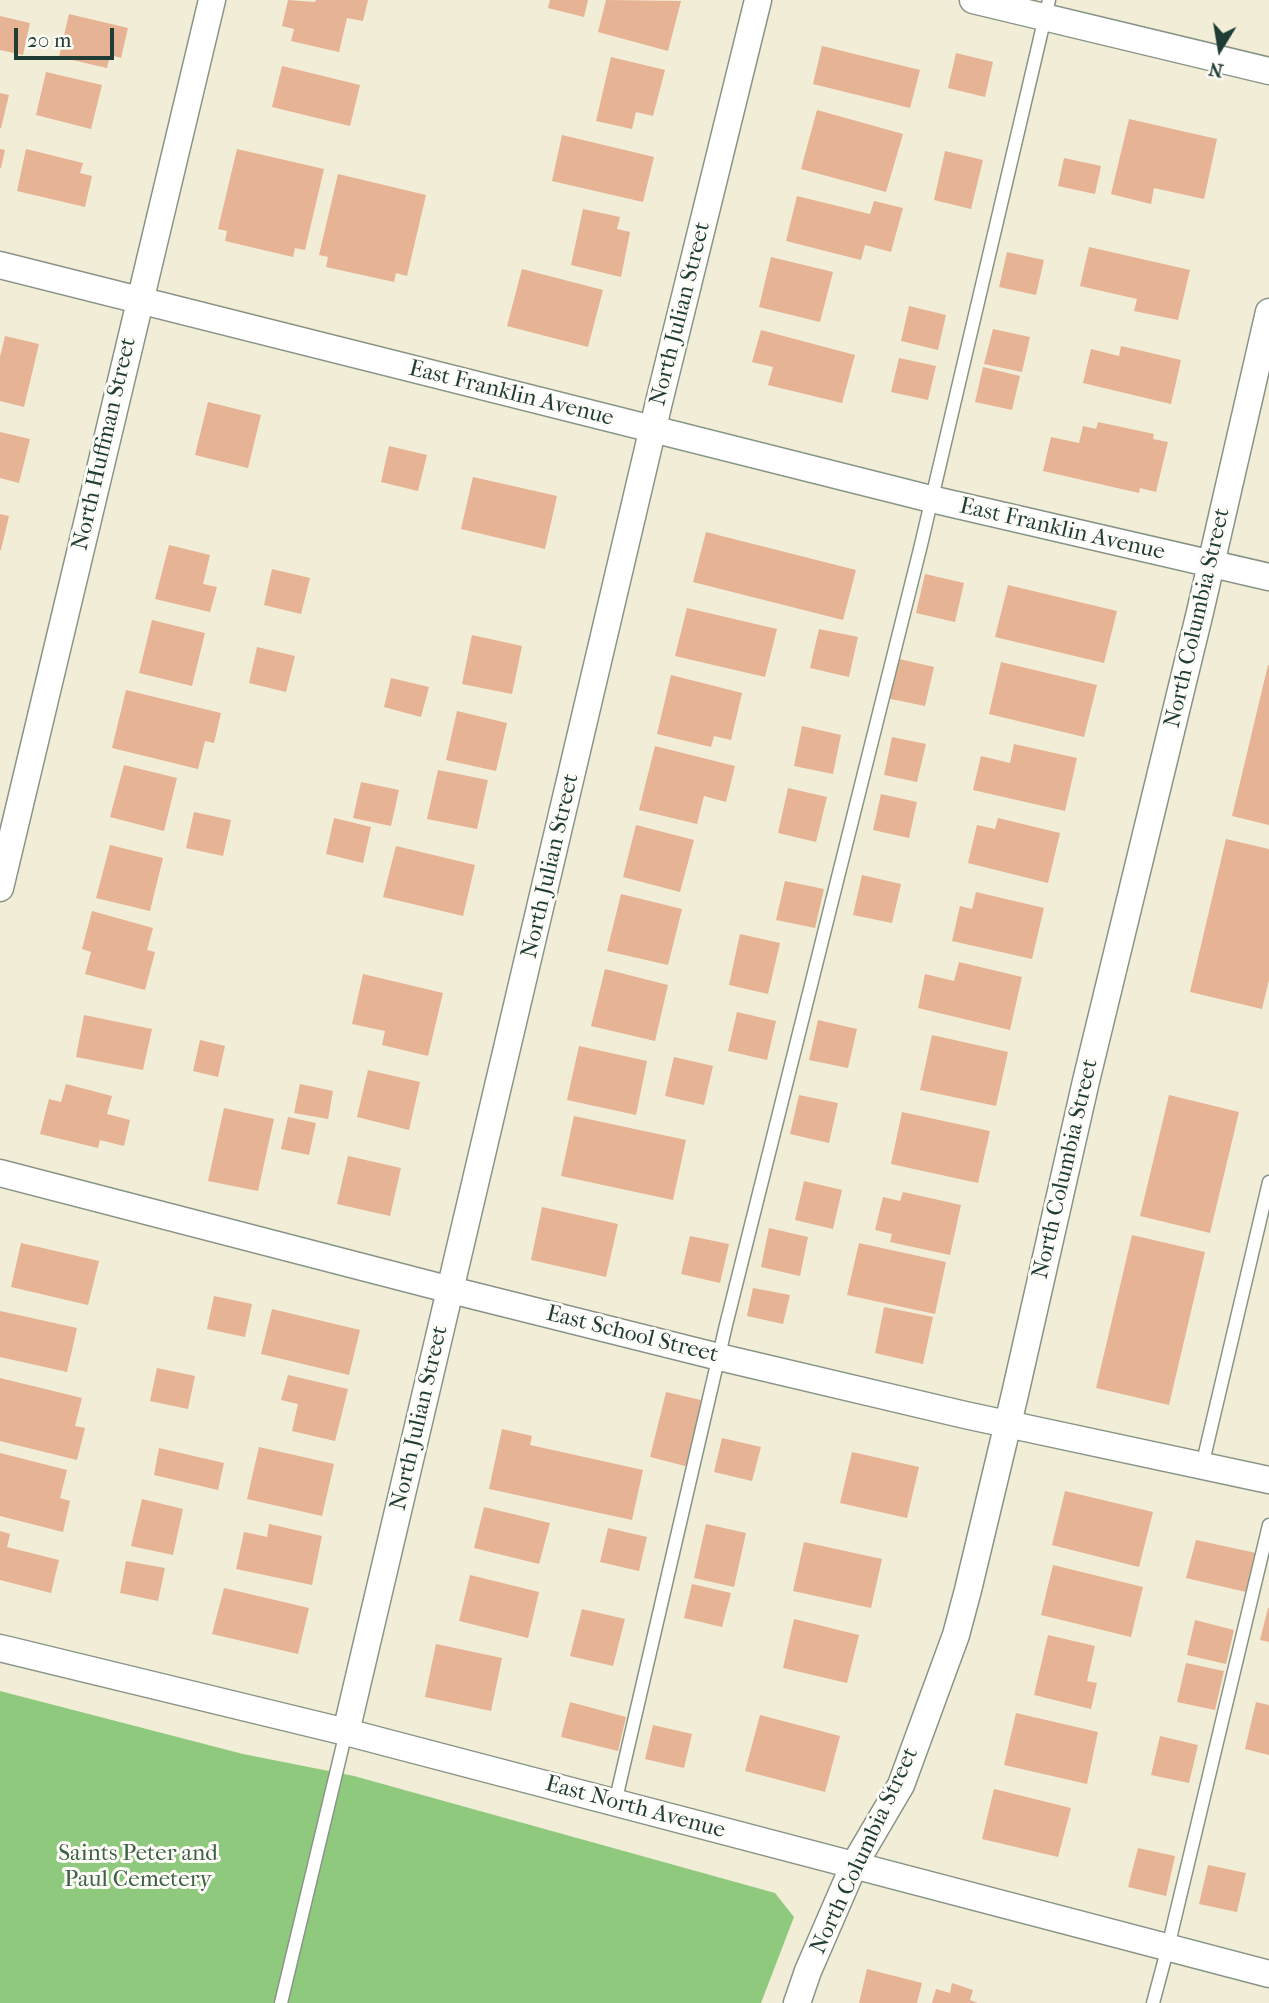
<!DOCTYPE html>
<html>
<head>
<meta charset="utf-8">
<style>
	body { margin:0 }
	#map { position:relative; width:1269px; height:2003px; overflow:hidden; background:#f2edd7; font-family:"IM FELL French Canon",serif }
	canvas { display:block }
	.north { position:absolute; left:1185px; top:14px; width:70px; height:70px; -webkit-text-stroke:5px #fdfcf7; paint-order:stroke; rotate:191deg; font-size:19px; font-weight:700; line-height:28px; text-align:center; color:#1f3d34 }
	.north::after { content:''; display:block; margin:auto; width:24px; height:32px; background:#1f3d34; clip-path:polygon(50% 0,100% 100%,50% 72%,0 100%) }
	.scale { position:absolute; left:14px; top:28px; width:100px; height:32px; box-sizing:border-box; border:4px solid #1f3d34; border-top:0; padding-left:9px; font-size:21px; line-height:24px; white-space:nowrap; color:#1f3d34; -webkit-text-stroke:5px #fdfcf7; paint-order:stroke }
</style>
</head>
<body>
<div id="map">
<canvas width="1269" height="2003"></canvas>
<div class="north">N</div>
<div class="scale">20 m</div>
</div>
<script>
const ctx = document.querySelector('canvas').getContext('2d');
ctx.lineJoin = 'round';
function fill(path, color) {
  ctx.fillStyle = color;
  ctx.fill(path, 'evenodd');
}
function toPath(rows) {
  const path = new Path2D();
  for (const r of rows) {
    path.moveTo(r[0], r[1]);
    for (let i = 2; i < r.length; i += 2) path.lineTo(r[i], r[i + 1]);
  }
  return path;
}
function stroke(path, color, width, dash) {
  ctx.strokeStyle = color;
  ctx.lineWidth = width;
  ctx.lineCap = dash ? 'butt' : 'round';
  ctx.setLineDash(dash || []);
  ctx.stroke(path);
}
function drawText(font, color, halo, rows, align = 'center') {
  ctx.font = font + ' "IM FELL French Canon",serif';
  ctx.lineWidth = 6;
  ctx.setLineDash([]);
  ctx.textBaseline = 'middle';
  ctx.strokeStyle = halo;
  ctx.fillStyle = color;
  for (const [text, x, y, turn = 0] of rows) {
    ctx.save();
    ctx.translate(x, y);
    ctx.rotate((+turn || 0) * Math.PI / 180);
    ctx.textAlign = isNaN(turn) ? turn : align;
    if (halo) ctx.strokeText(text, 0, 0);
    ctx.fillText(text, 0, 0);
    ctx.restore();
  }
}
fill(toPath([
	[0,1691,243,1754,354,1776,775,1893,794,1917,761,2003,0,2003]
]), '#8fc97d');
fill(toPath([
	[288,0,315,2,316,0,368,0,363,21,347,18,339,52,291,41,294,29,282,26],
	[550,0,588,0,584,17,548,8],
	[606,0,681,1,668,51,598,32],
	[69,14,128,28,121,58,110,55,107,68,59,57],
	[0,16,30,23,23,55,0,50],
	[822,46,920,70,910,108,813,84],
	[956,53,993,62,985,97,948,88],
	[611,57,665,70,653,116,636,112,632,129,596,121],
	[282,66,360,85,350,126,272,107],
	[46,72,102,85,91,129,36,115],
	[0,93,9,95,1,128,0,128],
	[817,110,903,134,886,192,801,169],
	[1129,119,1217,139,1204,199,1154,188,1151,204,1111,194],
	[562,135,654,157,643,202,552,181],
	[0,149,5,150,1,168,0,168],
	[26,149,83,163,80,173,92,176,85,207,17,191],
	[237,149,324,169,305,250,295,248,293,257,225,241,227,231,218,229],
	[945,151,983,160,971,209,934,200],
	[1064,158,1101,166,1095,194,1058,186],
	[338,174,426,195,407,276,396,273,394,282,326,267,328,257,319,255],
	[797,196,870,214,874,201,903,208,891,252,865,245,861,260,786,241],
	[583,209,620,217,617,229,630,232,621,277,571,265],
	[1089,247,1190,270,1178,320,1134,311,1137,299,1080,286],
	[1007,252,1044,260,1036,295,999,287],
	[771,257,833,272,820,322,759,307],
	[522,269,603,290,588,347,507,326],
	[909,306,946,315,938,350,901,341],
	[993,329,1030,337,1022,372,984,364],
	[761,330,855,355,842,403,768,385,773,367,752,362],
	[5,336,39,344,24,407,0,401,0,357],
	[1121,346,1181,360,1171,404,1083,383,1091,349,1119,356],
	[899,358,936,366,928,400,891,392],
	[983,367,1020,376,1012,410,975,402],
	[208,402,261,415,248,468,195,455],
	[1098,422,1154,434,1153,439,1168,442,1156,492,1140,488,1139,493,1043,471,1051,437,1079,443,1083,426,1096,429],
	[0,432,30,439,19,483,0,478],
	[389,446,427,455,418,491,381,482],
	[473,477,557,496,545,549,461,529],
	[0,514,9,516,1,550,0,550],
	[706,532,856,570,843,620,693,582],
	[169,545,210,555,203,584,217,587,210,612,155,599],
	[272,569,310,578,301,614,264,605],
	[925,574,964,583,955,622,916,613],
	[1008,585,1117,611,1104,663,995,637],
	[687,608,777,629,765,677,675,656],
	[152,620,205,633,192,686,139,673],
	[819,629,858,637,849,677,810,668],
	[472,635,522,646,512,694,462,684],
	[257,647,295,656,286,692,249,683],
	[895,658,934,667,925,706,886,698],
	[1001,662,1097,685,1084,737,989,714],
	[1268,665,1269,665,1269,825,1232,816],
	[671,675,742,693,731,740,714,736,711,747,657,734],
	[391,678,429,687,421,717,384,707],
	[126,690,221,713,214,743,205,741,198,769,112,748],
	[457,711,507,723,496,771,446,760],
	[802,726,841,735,833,774,794,766],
	[892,737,926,744,917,782,884,775],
	[1014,744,1077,758,1065,811,973,790,981,756,1010,763],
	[655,746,735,766,726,802,704,796,697,824,639,810],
	[124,765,177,778,164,831,110,817],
	[438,770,488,780,477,829,427,819],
	[361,782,399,790,391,826,353,818],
	[788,788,827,797,816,842,778,833],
	[881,794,917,802,909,838,873,830],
	[194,812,231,820,223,856,186,848],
	[334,818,371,827,363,863,326,854],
	[998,818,1060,833,1048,883,968,863,977,825,995,829],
	[636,825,694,840,680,892,623,877],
	[1226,839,1269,849,1269,980,1262,1009,1190,992],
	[110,845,163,858,150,911,96,898],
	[396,846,475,865,463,916,383,897],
	[862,875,901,884,892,923,853,915],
	[785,881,824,889,815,928,776,920],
	[976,892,1044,908,1032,959,952,941,960,906,972,909],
	[621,894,682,909,668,965,607,951],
	[92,911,153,928,147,950,155,952,145,990,85,974,91,952,82,949],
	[740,934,780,943,768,994,729,985],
	[959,962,1022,977,1010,1030,918,1008,925,974,954,981],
	[605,969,668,985,655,1041,591,1026],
	[363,974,443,993,428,1056,382,1045,385,1031,352,1024],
	[737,1012,776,1021,767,1060,728,1051],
	[84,1015,152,1029,143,1070,76,1057],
	[818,1020,857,1029,848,1068,809,1060],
	[932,1035,1008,1052,996,1106,920,1090],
	[200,1040,225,1046,218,1077,193,1071],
	[579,1046,647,1061,636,1115,567,1100],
	[674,1057,713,1066,704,1105,665,1096],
	[368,1070,420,1082,409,1130,357,1117],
	[66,1084,112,1096,107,1114,130,1120,124,1146,100,1140,98,1148,40,1134,49,1099,61,1102],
	[300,1084,333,1091,328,1119,294,1113],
	[799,1095,838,1103,829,1143,790,1134],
	[1169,1095,1239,1112,1210,1233,1140,1216],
	[224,1108,274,1119,258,1191,208,1181],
	[902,1112,990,1131,978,1183,891,1164],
	[574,1116,686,1140,673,1200,561,1176],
	[288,1117,316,1123,309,1155,281,1149],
	[348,1156,401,1168,390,1216,337,1204],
	[804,1181,842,1190,833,1229,795,1220],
	[903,1192,961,1205,950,1255,890,1242,892,1234,875,1230,883,1197,900,1201],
	[542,1207,618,1224,606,1277,531,1260],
	[769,1228,808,1237,800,1276,761,1267],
	[1132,1235,1205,1252,1169,1405,1096,1388],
	[690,1236,729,1244,720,1283,681,1274],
	[21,1243,99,1261,88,1305,11,1287],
	[859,1243,946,1262,935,1314,847,1295],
	[753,1288,790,1295,783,1324,747,1316],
	[214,1296,252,1304,245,1337,207,1329],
	[884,1307,933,1317,923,1364,875,1353],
	[272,1309,360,1330,349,1375,261,1354],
	[0,1311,77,1328,67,1372,0,1357],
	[157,1368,195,1376,188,1409,150,1401],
	[288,1375,348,1389,335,1441,292,1431,298,1404,281,1400],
	[0,1378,82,1398,75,1426,85,1428,77,1460,0,1441],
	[666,1392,705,1401,689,1467,650,1457],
	[502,1429,532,1436,530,1445,643,1470,632,1520,489,1489],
	[722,1438,761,1447,752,1481,714,1472],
	[259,1447,334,1464,322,1516,247,1499],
	[159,1448,224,1463,218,1490,154,1475],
	[852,1452,919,1467,907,1518,840,1503],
	[0,1453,67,1470,60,1498,70,1501,63,1532,0,1516],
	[1065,1491,1153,1512,1139,1567,1052,1545],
	[142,1499,183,1509,173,1555,131,1546],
	[484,1507,550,1523,539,1564,474,1548],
	[269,1524,322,1536,312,1585,236,1569,244,1532,267,1537],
	[706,1524,746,1533,734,1587,694,1578],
	[608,1528,647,1537,639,1571,600,1562],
	[0,1531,10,1534,7,1547,59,1560,51,1593,0,1580],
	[1196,1540,1256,1553,1246,1592,1186,1578],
	[804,1542,882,1559,871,1608,793,1591],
	[126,1561,165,1568,158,1601,120,1593],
	[1053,1565,1143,1587,1131,1637,1041,1615],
	[470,1575,539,1592,528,1638,459,1621],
	[692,1584,731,1593,722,1627,684,1618],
	[224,1588,309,1608,298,1654,212,1634],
	[1268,1608,1269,1608,1269,1642,1260,1640],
	[582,1609,625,1619,613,1666,570,1656],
	[794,1619,859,1635,847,1683,783,1668],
	[1195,1620,1234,1630,1226,1664,1187,1655],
	[1048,1635,1095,1646,1087,1681,1097,1683,1091,1709,1034,1695],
	[436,1644,502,1658,491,1711,425,1697],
	[1186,1663,1224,1671,1215,1710,1177,1702],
	[570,1702,626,1717,618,1751,561,1737],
	[1256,1702,1269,1705,1269,1755,1245,1749],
	[1016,1713,1098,1732,1087,1784,1004,1765],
	[760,1715,840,1736,825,1792,745,1771],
	[653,1725,692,1734,684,1768,645,1759],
	[1160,1736,1198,1745,1189,1783,1151,1775],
	[994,1789,1071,1808,1058,1857,982,1839],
	[1138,1848,1175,1856,1166,1896,1128,1887],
	[1208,1865,1246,1873,1237,1912,1199,1904],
	[867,1969,922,1983,917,2003,859,2003],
	[952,1983,973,1990,970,2000,978,2003,932,2003,936,1989,950,1993]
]), '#e6b394');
const service = toPath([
	[1202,1466,1269,1182],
	[615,1803,726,1325,920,549,1049,0],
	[281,2003,346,1732],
	[1153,2003,1168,1947,1269,1525]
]);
const minor = toPath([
	[973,0,1269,71],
	[0,265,931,499,1269,577],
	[0,888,212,0],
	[0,1173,451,1290,719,1357,965,1415,1269,1480],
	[0,1648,346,1732,1269,1974],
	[346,1732,659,402,758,0],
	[797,2003,808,1971,854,1865,901,1785,956,1635,968,1590,1015,1394,1086,1081,1200,612,1269,312]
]);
stroke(service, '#889586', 15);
stroke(minor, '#889586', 29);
stroke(service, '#fff', 12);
stroke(minor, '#fff', 26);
drawText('23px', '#1f3d34', '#fdfcf7', [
	["North Julian Street",681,314,-76],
	["East Franklin Avenue",511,394,14],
	["North Huffman Street",105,444,-77],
	["East Franklin Avenue",1062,530,13],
	["North Columbia Street",1198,618,-77],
	["North Julian Street",551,866,-77],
	["North Columbia Street",1066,1169,-77],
	["East School Street",632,1335,14],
	["North Julian Street",420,1418,-77],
	["East North Avenue",635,1808,15],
	["North Columbia Street",865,1851,-65]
]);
drawText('23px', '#3b6046', '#fdfcf7', [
	["Saints Peter and",138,1854],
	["Paul Cemetery",138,1880]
]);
</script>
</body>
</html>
